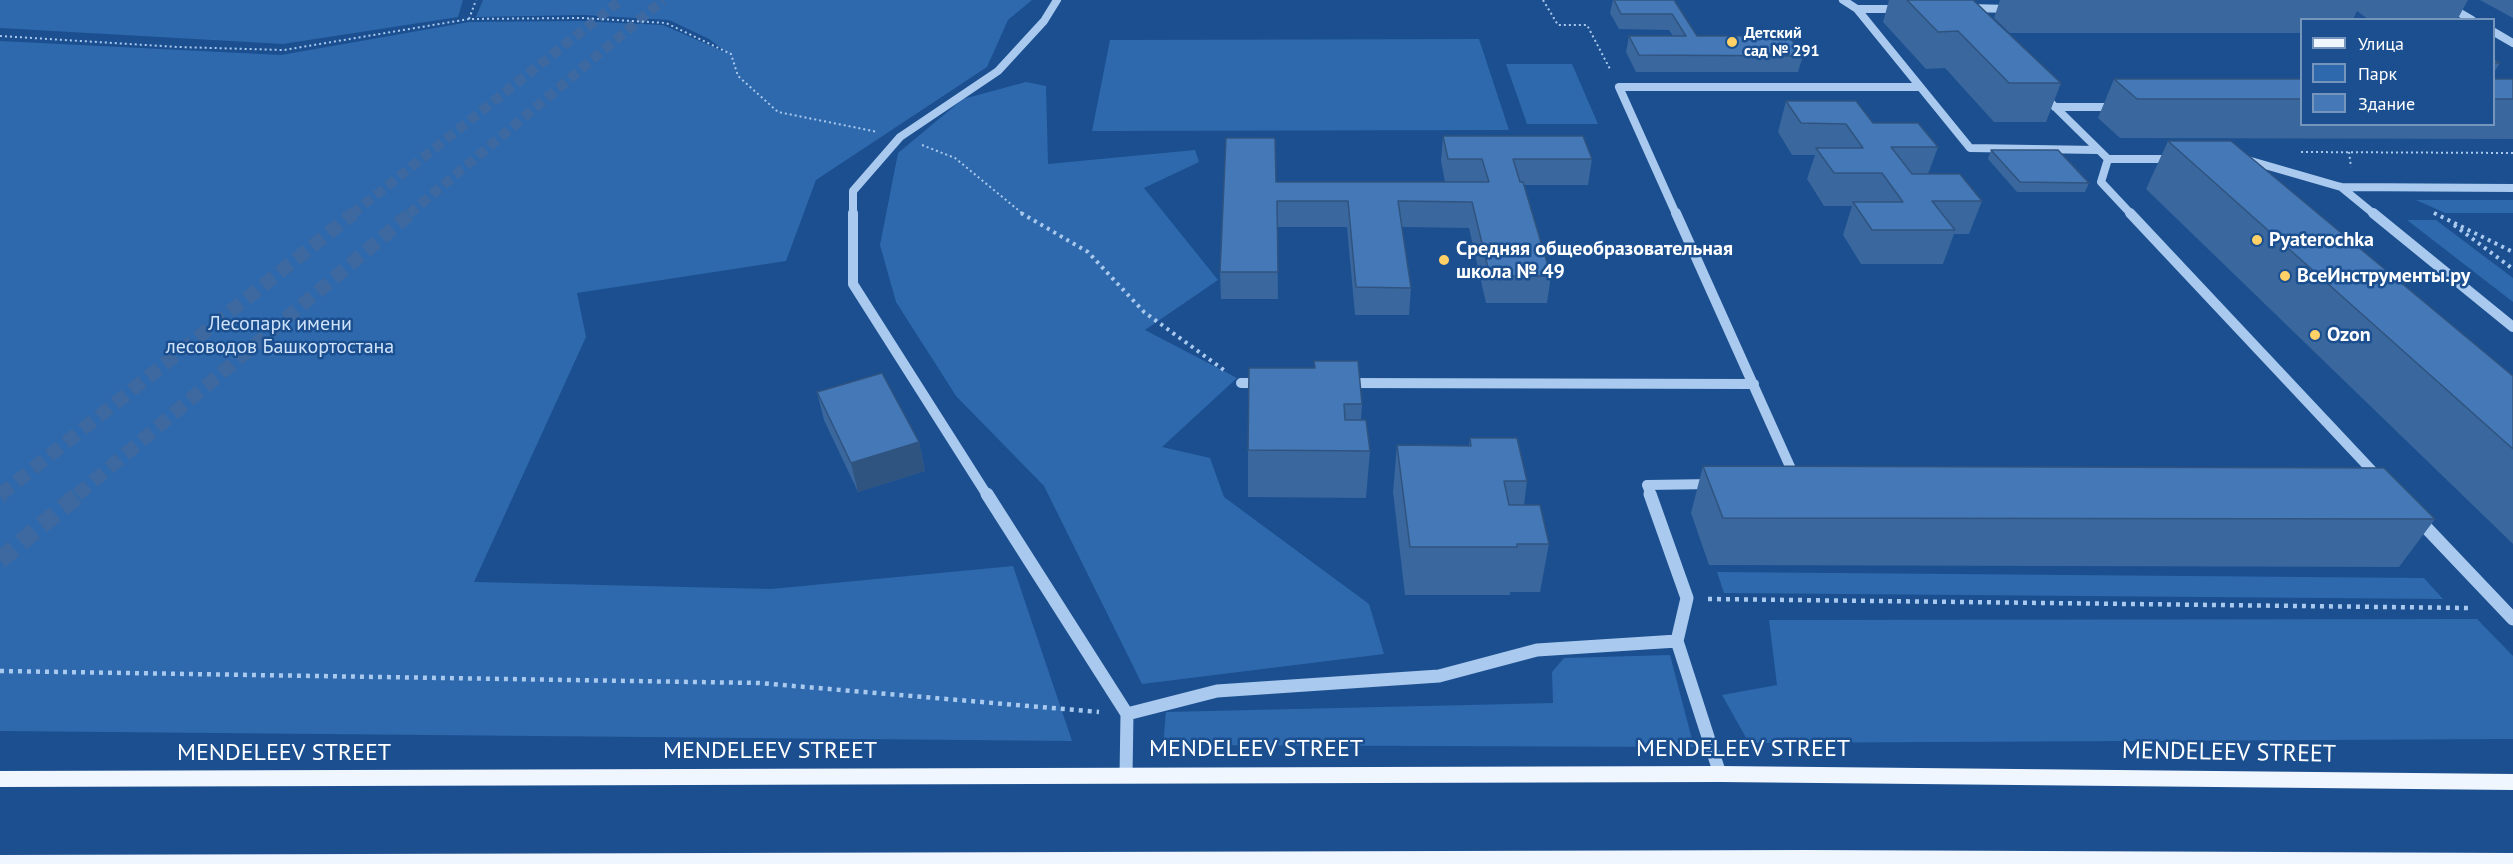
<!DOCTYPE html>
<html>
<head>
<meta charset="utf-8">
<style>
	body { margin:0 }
	#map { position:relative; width:2513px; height:864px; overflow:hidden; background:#1b4f8f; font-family:"PT Sans",sans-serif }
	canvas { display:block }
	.legend { position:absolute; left:2300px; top:18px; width:195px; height:108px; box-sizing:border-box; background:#1b4f8f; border:2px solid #7695bc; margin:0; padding:8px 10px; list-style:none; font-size:18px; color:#fff }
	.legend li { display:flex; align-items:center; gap:12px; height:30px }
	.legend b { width:30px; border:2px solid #7695bc }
</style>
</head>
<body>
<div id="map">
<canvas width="2513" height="864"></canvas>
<ul class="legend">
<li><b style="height:8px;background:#f0f6ff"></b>Улица</li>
<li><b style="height:16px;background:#2e69ad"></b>Парк</li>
<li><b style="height:16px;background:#4478b7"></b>Здание</li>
</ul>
</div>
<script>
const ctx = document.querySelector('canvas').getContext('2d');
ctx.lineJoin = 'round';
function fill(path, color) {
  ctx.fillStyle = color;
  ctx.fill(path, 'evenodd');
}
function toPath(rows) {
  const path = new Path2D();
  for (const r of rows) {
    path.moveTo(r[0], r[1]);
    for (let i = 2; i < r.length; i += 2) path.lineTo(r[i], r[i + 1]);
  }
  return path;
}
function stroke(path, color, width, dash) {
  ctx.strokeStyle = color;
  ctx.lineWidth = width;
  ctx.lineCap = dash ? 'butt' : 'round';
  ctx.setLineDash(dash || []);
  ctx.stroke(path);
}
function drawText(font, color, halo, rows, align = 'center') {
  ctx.font = font + ' "PT Sans",sans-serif';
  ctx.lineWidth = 5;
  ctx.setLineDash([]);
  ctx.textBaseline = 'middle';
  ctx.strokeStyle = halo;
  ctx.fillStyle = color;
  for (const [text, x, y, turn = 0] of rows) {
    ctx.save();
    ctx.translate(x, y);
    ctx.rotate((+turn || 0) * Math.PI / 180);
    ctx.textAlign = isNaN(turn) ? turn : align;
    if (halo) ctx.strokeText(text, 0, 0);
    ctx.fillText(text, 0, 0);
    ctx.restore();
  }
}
fill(toPath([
	[0,0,463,0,458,17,283,44,0,28],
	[483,0,1032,0,1008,20,987,67,816,180,786,261,577,293,586,337,474,582,771,589,1013,566,1072,741,0,731,0,41,281,55,469,22,579,21,663,25,727,53,709,39,669,20,583,15,476,17],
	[1479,39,1509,130,1092,131,1110,40],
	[1506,64,1572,64,1598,124,1527,124],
	[1026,82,1046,86,1048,164,1195,150,1199,162,1144,188,1218,280,1145,330,1237,378,1162,447,1210,458,1224,497,1369,604,1384,654,1142,684,1044,486,956,396,896,302,880,245,898,153,963,99],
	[2416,200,2513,200,2513,213,2445,213],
	[2407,220,2436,220,2513,278,2513,302],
	[1717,572,2424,578,2443,599,1724,593],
	[2477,619,2513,656,2513,739,1749,743,1722,695,1777,685,1769,620],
	[1670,655,1694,747,1163,745,1166,712,1553,703,1552,672,1564,658]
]), '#2e69ad');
stroke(toPath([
	[352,214,621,0],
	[409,214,663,0]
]), '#3d69a0', 10, [10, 5]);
stroke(toPath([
	[0,495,354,213],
	[77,495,411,213]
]), '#3d69a0', 14, [14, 7]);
stroke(toPath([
	[0,495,2,494],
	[0,560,79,494]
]), '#3d69a0', 18, [18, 9]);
stroke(toPath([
	[1543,0,1558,25,1587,25,1611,71],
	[469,19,476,0],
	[0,36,178,47,284,50,469,19,582,18,666,23,731,54,738,76,778,112,878,132],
	[922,145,955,158,1023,214],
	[2301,152,2513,153],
	[2349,152,2351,167],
	[2434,213,2436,214]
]), '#a9c9ee', 2, [2, 3]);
stroke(toPath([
	[1021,213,1088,252,1144,312,1224,370],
	[2434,213,2513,252],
	[2454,225,2513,269]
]), '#a9c9ee', 4, [3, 4.5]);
stroke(toPath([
	[1708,599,2469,608],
	[0,671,759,683,1099,712]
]), '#a9c9ee', 4.5, [4, 5]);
stroke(toPath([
	[1843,0,1857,9],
	[2438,0,2472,20],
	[1969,8,2010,9],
	[1899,9,1857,9,1970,148,2098,150],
	[2494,32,2513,43],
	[2043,95,2108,159,2172,159],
	[2055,107,2115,107],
	[2108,159,2101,182,2131,214],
	[2244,159,2341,187,2513,188],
	[2341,187,2374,214],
	[853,214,853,191,900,137,998,71,1044,21,1057,0],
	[1676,214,1619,87,1920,87]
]), '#a9c9ee', 8);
stroke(toPath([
	[853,213,853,284,987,495],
	[1676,213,1796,480],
	[2130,213,2378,477],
	[2373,213,2513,327],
	[1241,383,1261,383],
	[1346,383,1754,384],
	[1651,495,1647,485,1713,484]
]), '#a9c9ee', 10);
stroke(toPath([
	[987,494,1127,714,1126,775],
	[1650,494,1687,598,1677,641,1720,774],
	[2418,519,2513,619],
	[1127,714,1217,691,1439,676,1537,650,1677,641]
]), '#a9c9ee', 13);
fill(toPath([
	[1720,766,2513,774,2513,790,1720,782,0,787,0,771,1720,766],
	[1805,850,2513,853,2513,864,0,864,0,855,1805,850]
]), '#f0f6ff');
fill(toPath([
	[1613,0,1674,0,1697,36,1803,56,1798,72,1636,72,1626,52,1629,36,1673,36,1669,30,1619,29,1610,13],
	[1889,0,1973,0,2061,83,2046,122,1994,122,1945,68,1926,69,1883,22],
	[2000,0,2468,0,2457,20,2369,20,2357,11,2353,20,2301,20,2301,33,2010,33,1994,18],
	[2480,0,2513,0,2513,18],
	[2493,59,2500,63,2493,74],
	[2114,79,2301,79,2301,124,2493,124,2493,79,2513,79,2513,139,2120,138,2098,118],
	[1786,101,1873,123,1938,147,1928,174,1982,201,1969,234,1954,234,1943,264,1861,264,1843,235,1852,206,1824,206,1807,179,1815,155,1792,155,1778,132],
	[1443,136,1592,159,1588,185,1524,185,1551,276,1547,303,1486,303,1469,228,1402,227,1411,288,1409,315,1355,315,1347,227,1277,227,1278,299,1221,299,1220,272,1276,182,1445,182,1441,161],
	[2168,141,2513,376,2513,544,2146,189],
	[1991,150,2089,183,2085,192,2017,192,1988,159],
	[1314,361,1362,404,1361,420,1370,451,1366,498,1248,497,1248,450,1314,368],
	[817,392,919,442,925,471,858,492,824,420],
	[1470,438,1527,481,1524,505,1549,544,1540,592,1510,592,1510,595,1405,595,1393,492,1397,445,1469,446],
	[1703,466,2435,519,2399,567,1709,565,1691,513]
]), '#3a679d');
fill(toPath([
	[919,442,925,471,858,492,851,463]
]), '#305480');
const building = toPath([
	[1614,0,1674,0,1697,36,1789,36,1803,56,1639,55,1629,36,1686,36,1672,14,1621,14,1614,0],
	[1907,0,1973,0,2061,83,2009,83,1958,31,1938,32,1907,0],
	[2493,59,2500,63,2493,63,2493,59],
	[2114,79,2301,79,2301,99,2137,99,2114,79],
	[2493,79,2513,79,2513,99,2493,99,2493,79],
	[1786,101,1856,101,1873,123,1918,123,1938,147,1891,147,1912,174,1960,174,1982,201,1932,201,1955,230,1872,230,1853,202,1903,202,1882,173,1834,173,1816,148,1863,148,1846,124,1801,123,1786,101],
	[1443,136,1583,136,1592,159,1513,159,1520,182,1523,182,1551,276,1490,276,1472,202,1398,201,1411,288,1356,287,1348,201,1277,201,1278,272,1220,272,1226,138,1275,138,1276,182,1489,182,1482,159,1448,159,1443,136],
	[2168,141,2231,141,2513,376,2513,449,2168,141],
	[1991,150,2058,150,2089,183,2020,182,1991,150],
	[1314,361,1358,361,1362,404,1344,404,1345,420,1366,420,1370,451,1248,450,1249,368,1315,368,1314,361],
	[882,373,919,442,851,463,817,392,882,373],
	[1470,438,1517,438,1527,481,1504,481,1509,505,1540,505,1549,544,1517,544,1517,547,1410,547,1397,445,1471,446,1470,438],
	[1703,466,2384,468,2435,519,1723,518,1703,466]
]);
fill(building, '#4478b7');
stroke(building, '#305480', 1.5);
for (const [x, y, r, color] of [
	[1732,42,6,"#ffd166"],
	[2257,240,6,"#ffd166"],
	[1444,260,6,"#ffd166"],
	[2285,276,6,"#ffd166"],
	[2315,335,6,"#ffd166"]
]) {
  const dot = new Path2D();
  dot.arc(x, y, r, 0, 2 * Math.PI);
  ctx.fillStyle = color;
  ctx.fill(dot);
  stroke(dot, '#1b4f8f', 2);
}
drawText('bold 16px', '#fff', '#1b4f8f', [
	["Детский",1744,33],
	["сад № 291",1744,51]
], 'left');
drawText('bold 20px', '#fff', '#1b4f8f', [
	["Pyaterochka",2269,240],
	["Средняя общеобразовательная",1456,249],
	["школа № 49",1456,272],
	["ВсеИнструменты.ру",2297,276],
	["Ozon",2327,335]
], 'left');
drawText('20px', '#cfe3fa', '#1b4f8f', [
	["Лесопарк имени",280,324],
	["лесоводов Башкортостана",280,347]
]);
drawText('24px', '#fff', '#1b4f8f', [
	["MENDELEEV STREET",1256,749],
	["MENDELEEV STREET",1743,749],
	["MENDELEEV STREET",770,751],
	["MENDELEEV STREET",284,753],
	["MENDELEEV STREET",2229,753,1]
]);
</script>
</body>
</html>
